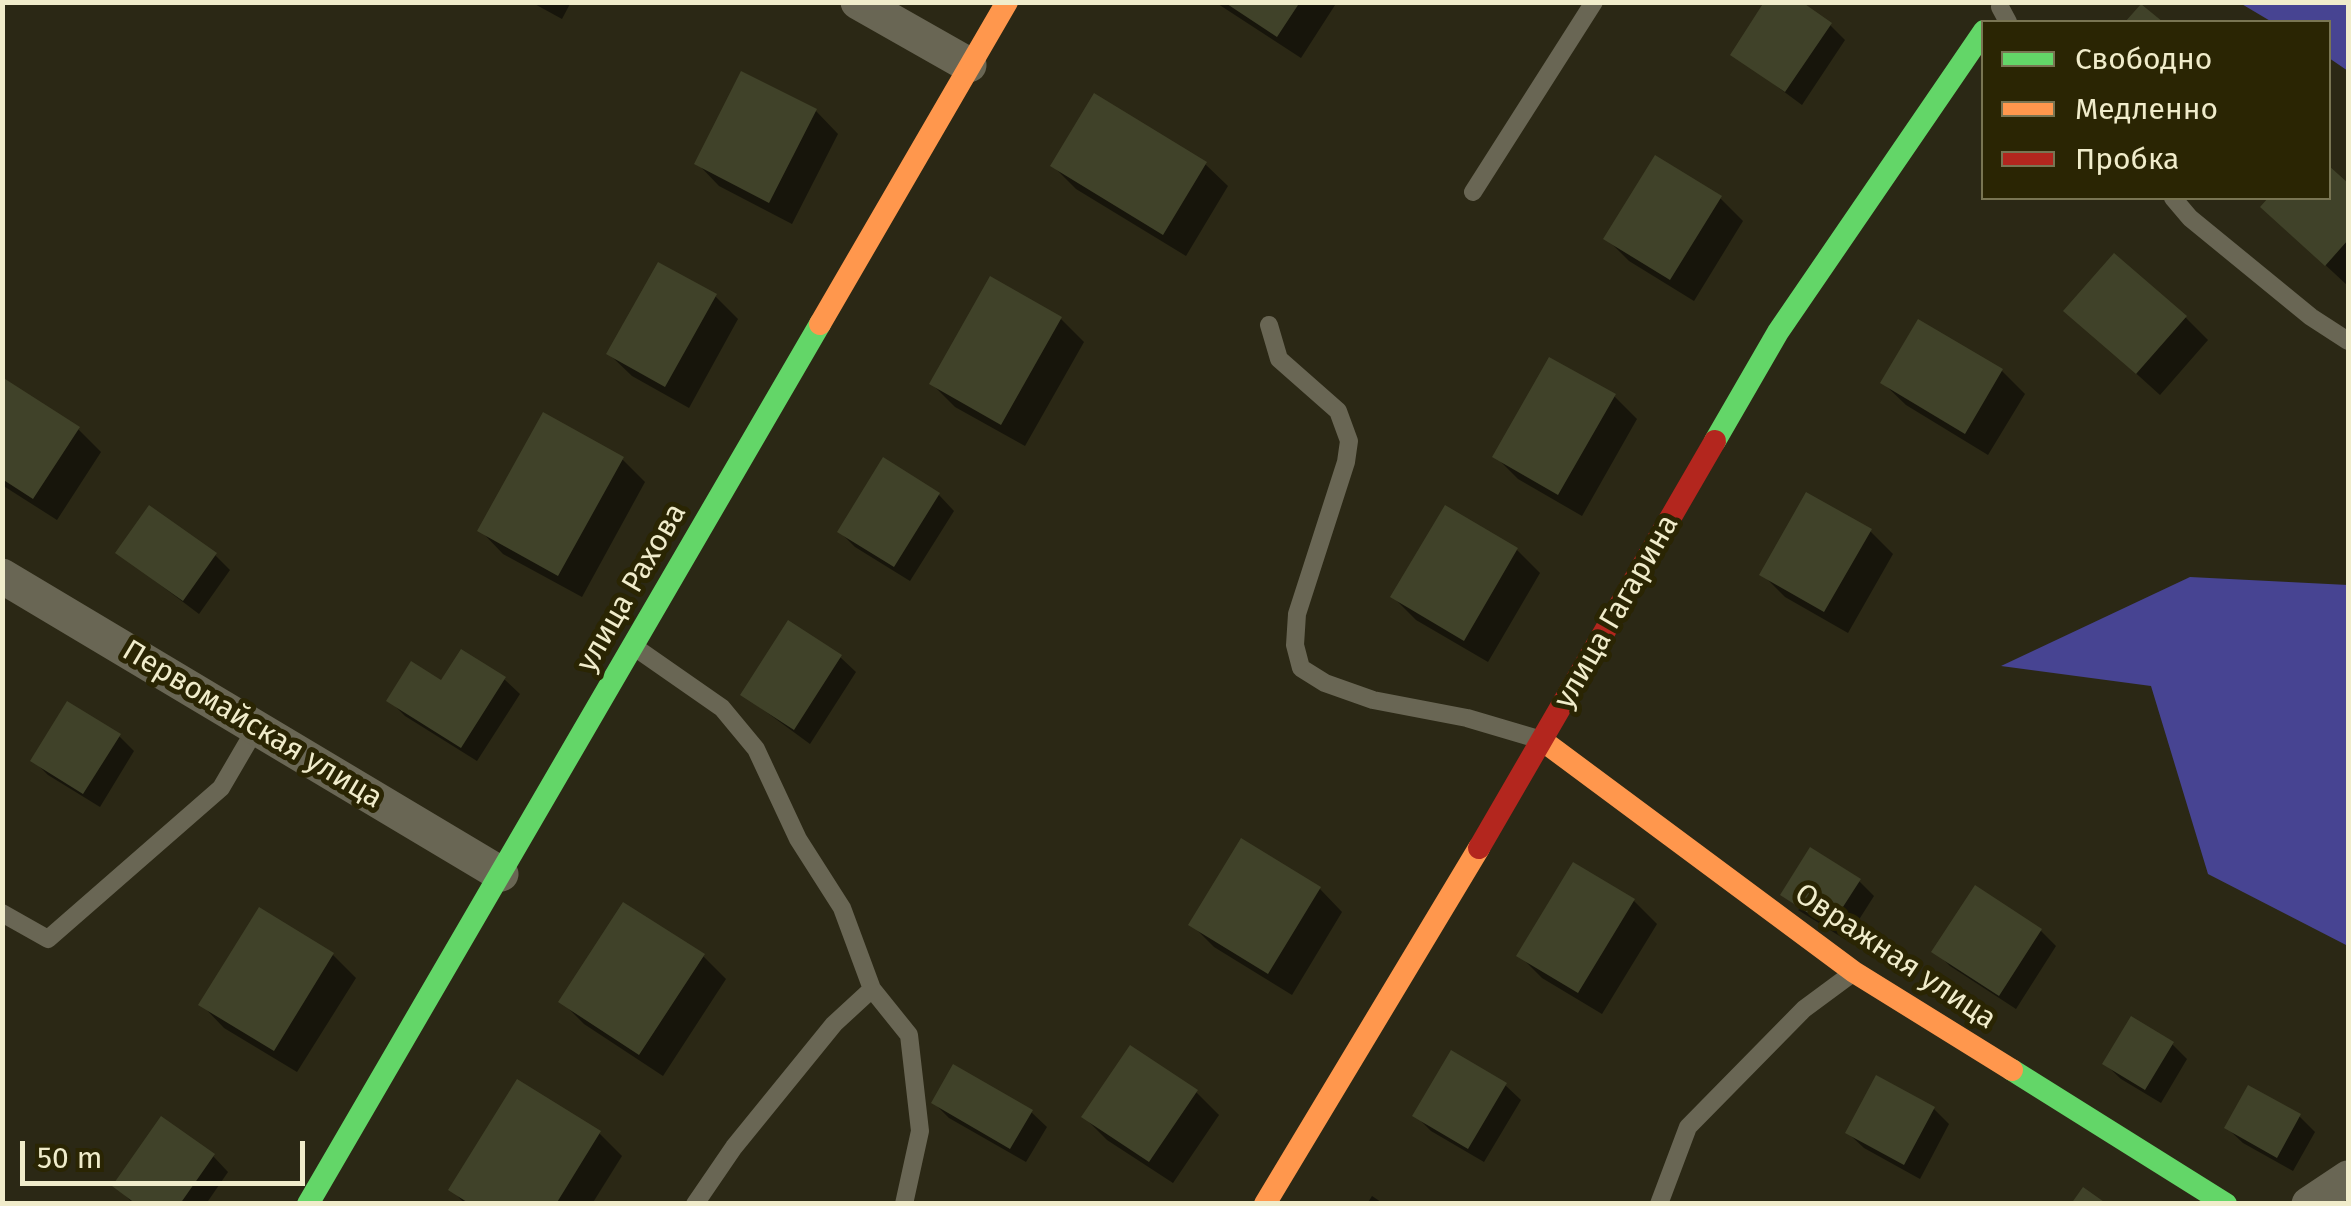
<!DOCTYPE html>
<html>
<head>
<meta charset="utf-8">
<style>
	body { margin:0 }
	#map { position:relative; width:2351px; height:1206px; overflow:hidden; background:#2b2815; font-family:"Fira Sans",sans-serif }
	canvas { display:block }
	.frame { position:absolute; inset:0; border:5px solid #f0eccb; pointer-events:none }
	.legend { position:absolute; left:1981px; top:20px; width:350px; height:180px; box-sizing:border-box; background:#2a2503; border:2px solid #797553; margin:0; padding:12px 18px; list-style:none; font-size:30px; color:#f0eccb }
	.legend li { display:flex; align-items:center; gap:20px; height:50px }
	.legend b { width:50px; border:2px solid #797553 }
	.scale { position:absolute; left:20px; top:1141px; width:285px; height:45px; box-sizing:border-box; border:5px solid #f0eccb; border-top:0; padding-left:12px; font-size:30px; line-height:35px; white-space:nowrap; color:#f0eccb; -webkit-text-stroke:8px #2a2503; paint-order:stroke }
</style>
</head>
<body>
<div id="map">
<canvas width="2351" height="1206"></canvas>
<div class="frame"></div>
<ul class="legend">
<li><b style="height:12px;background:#63d668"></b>Свободно</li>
<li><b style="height:12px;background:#ff974d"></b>Медленно</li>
<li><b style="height:12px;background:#b3261e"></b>Пробка</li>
</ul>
<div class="scale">50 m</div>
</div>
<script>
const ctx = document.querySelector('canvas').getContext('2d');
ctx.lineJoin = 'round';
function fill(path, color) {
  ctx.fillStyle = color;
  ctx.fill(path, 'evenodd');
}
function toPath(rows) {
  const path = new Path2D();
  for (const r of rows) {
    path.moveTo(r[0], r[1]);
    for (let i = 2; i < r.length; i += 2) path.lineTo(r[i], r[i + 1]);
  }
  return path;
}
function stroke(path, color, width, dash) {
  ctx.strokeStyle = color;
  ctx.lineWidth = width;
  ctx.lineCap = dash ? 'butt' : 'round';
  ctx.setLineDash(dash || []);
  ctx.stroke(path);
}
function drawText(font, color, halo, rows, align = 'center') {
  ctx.font = font + ' "Fira Sans",sans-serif';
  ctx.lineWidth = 10;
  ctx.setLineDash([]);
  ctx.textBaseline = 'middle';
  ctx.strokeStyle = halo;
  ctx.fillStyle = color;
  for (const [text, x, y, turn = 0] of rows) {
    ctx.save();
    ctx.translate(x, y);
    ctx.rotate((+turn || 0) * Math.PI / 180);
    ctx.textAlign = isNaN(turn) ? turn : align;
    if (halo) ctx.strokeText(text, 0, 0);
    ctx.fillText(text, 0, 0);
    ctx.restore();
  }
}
fill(toPath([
	[2240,3,2348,3,2348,71,2329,58,2328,22,2272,22],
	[2190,577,2348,585,2348,946,2208,874,2151,686,2001,666]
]), '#474492');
fill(toPath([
	[531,2,571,2,562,19],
	[1215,2,1337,2,1301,58],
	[1830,25,1845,40,1802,105,1733,54],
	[816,111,838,134,792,224,719,186,697,163],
	[1205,164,1228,186,1186,256,1076,189,1053,166],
	[2328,169,2348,187,2348,286,2263,207,2272,198,2328,198],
	[1720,198,1743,221,1694,301,1629,261,1607,239],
	[715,296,738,319,689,408,632,376,609,354],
	[2067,311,2185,317,2208,340,2160,395],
	[1061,319,1084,342,1025,446,955,407,932,384],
	[1919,322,2002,371,2025,394,1988,455,1906,405,1883,383],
	[2,380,78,429,101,452,57,520,2,485],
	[1614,396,1637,419,1582,516,1518,479,1495,456],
	[622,459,645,482,582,597,503,554,481,531],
	[884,461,939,495,954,511,910,581,855,547,840,532],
	[1446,508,1517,550,1540,573,1488,662,1416,620,1393,597],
	[1870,531,1893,554,1848,633,1785,597,1762,574],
	[118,553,215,555,230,570,199,614],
	[840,657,856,672,810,744,743,695],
	[504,679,520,694,477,761,405,716,389,700,442,684],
	[119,736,134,751,100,807,48,775,33,760],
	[1574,865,1634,901,1657,924,1602,1014,1542,978,1519,955],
	[1859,881,1874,896,1846,940,1798,910],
	[1975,888,2041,931,2056,946,2016,1009,1950,966,1935,951],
	[1320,889,1342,912,1292,995,1214,947,1191,924],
	[333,955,356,978,297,1072,224,1028,202,1005],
	[703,956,726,979,663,1076,584,1024,561,1001],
	[2172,1044,2187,1059,2161,1103,2121,1079,2105,1064],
	[1505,1085,1521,1100,1484,1162,1431,1131,1416,1116],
	[1196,1092,1219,1115,1173,1183,1107,1140,1084,1117],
	[934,1103,1031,1112,1047,1127,1026,1162,949,1118],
	[1934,1109,1949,1124,1920,1179,1864,1148,1848,1133],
	[2299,1116,2315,1132,2293,1171,2243,1143,2227,1128],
	[599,1133,622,1156,592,1204,465,1204,451,1189],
	[213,1156,228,1172,206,1204,134,1204,115,1186],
	[1372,1196,1384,1204,1367,1204]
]), '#0007');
fill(toPath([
	[1224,2,1300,2,1277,37],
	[1764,2,1802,2,1832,23,1785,92,1730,55],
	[2141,4,2163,22,2125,22],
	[741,71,817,109,769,203,694,164],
	[1094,93,1207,162,1163,235,1050,166],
	[1655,155,1722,196,1670,280,1603,239],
	[2328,165,2348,183,2348,240,2325,266,2260,207,2268,198,2328,198],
	[2114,253,2187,316,2136,374,2063,311],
	[658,262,717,294,665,387,606,354],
	[990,276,1062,317,1001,425,929,384],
	[1918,319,2003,369,1965,434,1880,383],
	[1549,357,1616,394,1558,495,1492,457],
	[2,377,80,427,33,499,2,479],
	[543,412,624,457,558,576,477,531],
	[883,457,940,493,894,567,837,532],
	[1806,492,1872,529,1824,612,1759,575],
	[149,505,217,553,183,601,115,553],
	[1445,505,1518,548,1464,641,1390,597],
	[788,620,842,655,794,730,740,695],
	[461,649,506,677,461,748,386,701,411,661,441,680],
	[67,701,121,734,83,794,30,761],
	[1241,838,1321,887,1268,974,1188,925],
	[1810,847,1861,879,1830,927,1780,895],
	[1573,862,1635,899,1578,993,1516,956],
	[1975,885,2042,929,1999,996,1931,952],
	[623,902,705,954,639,1055,558,1002],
	[259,907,334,953,274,1051,198,1005],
	[2131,1016,2174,1042,2145,1090,2102,1064],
	[1130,1045,1198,1090,1149,1162,1081,1117],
	[1451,1050,1507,1083,1468,1149,1412,1116],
	[953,1064,1033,1110,1010,1149,931,1103],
	[1876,1075,1935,1107,1904,1165,1845,1133],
	[517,1079,601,1131,556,1204,470,1204,448,1190],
	[2248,1085,2301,1114,2277,1158,2224,1128],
	[161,1116,215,1154,180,1204,136,1204,112,1186],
	[2083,1187,2107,1204,2071,1204]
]), '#404229');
stroke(toPath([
	[2000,7,2008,22],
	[1473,192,1594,2],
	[2173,198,2190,218,2311,317,2348,341],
	[1269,325,1279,359,1338,411,1349,441,1346,462,1297,614,1295,645,1301,668,1325,683,1373,700,1467,718,1538,739],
	[633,646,722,708,756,749,798,839,842,908,872,989,909,1035,920,1131,904,1204],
	[2,913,48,939,221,788,256,728],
	[695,1204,734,1147,834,1024,872,989],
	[1659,1204,1688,1127,1804,1009,1850,975]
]), '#696654', 18);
stroke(toPath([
	[858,2,969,65],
	[2,576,501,874],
	[2309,1204,2348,1178]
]), '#696654', 35);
stroke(toPath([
	[1715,441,1778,332,1984,31],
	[2012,1070,2226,1204],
	[308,1204,820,324]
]), '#63d668', 22);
stroke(toPath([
	[820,324,1007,2],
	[1543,741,1854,972,2012,1070],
	[1265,1204,1479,848]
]), '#ff974d', 22);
stroke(toPath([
	[1479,848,1715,441]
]), '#b3261e', 22);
drawText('30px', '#f0eccb', '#2a2503', [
	["улица Рахова",632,588,-60],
	["улица Гагарина",1617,612,-60],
	["Первомайская улица",252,725,31],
	["Овражная улица",1895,957,34]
]);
</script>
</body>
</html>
